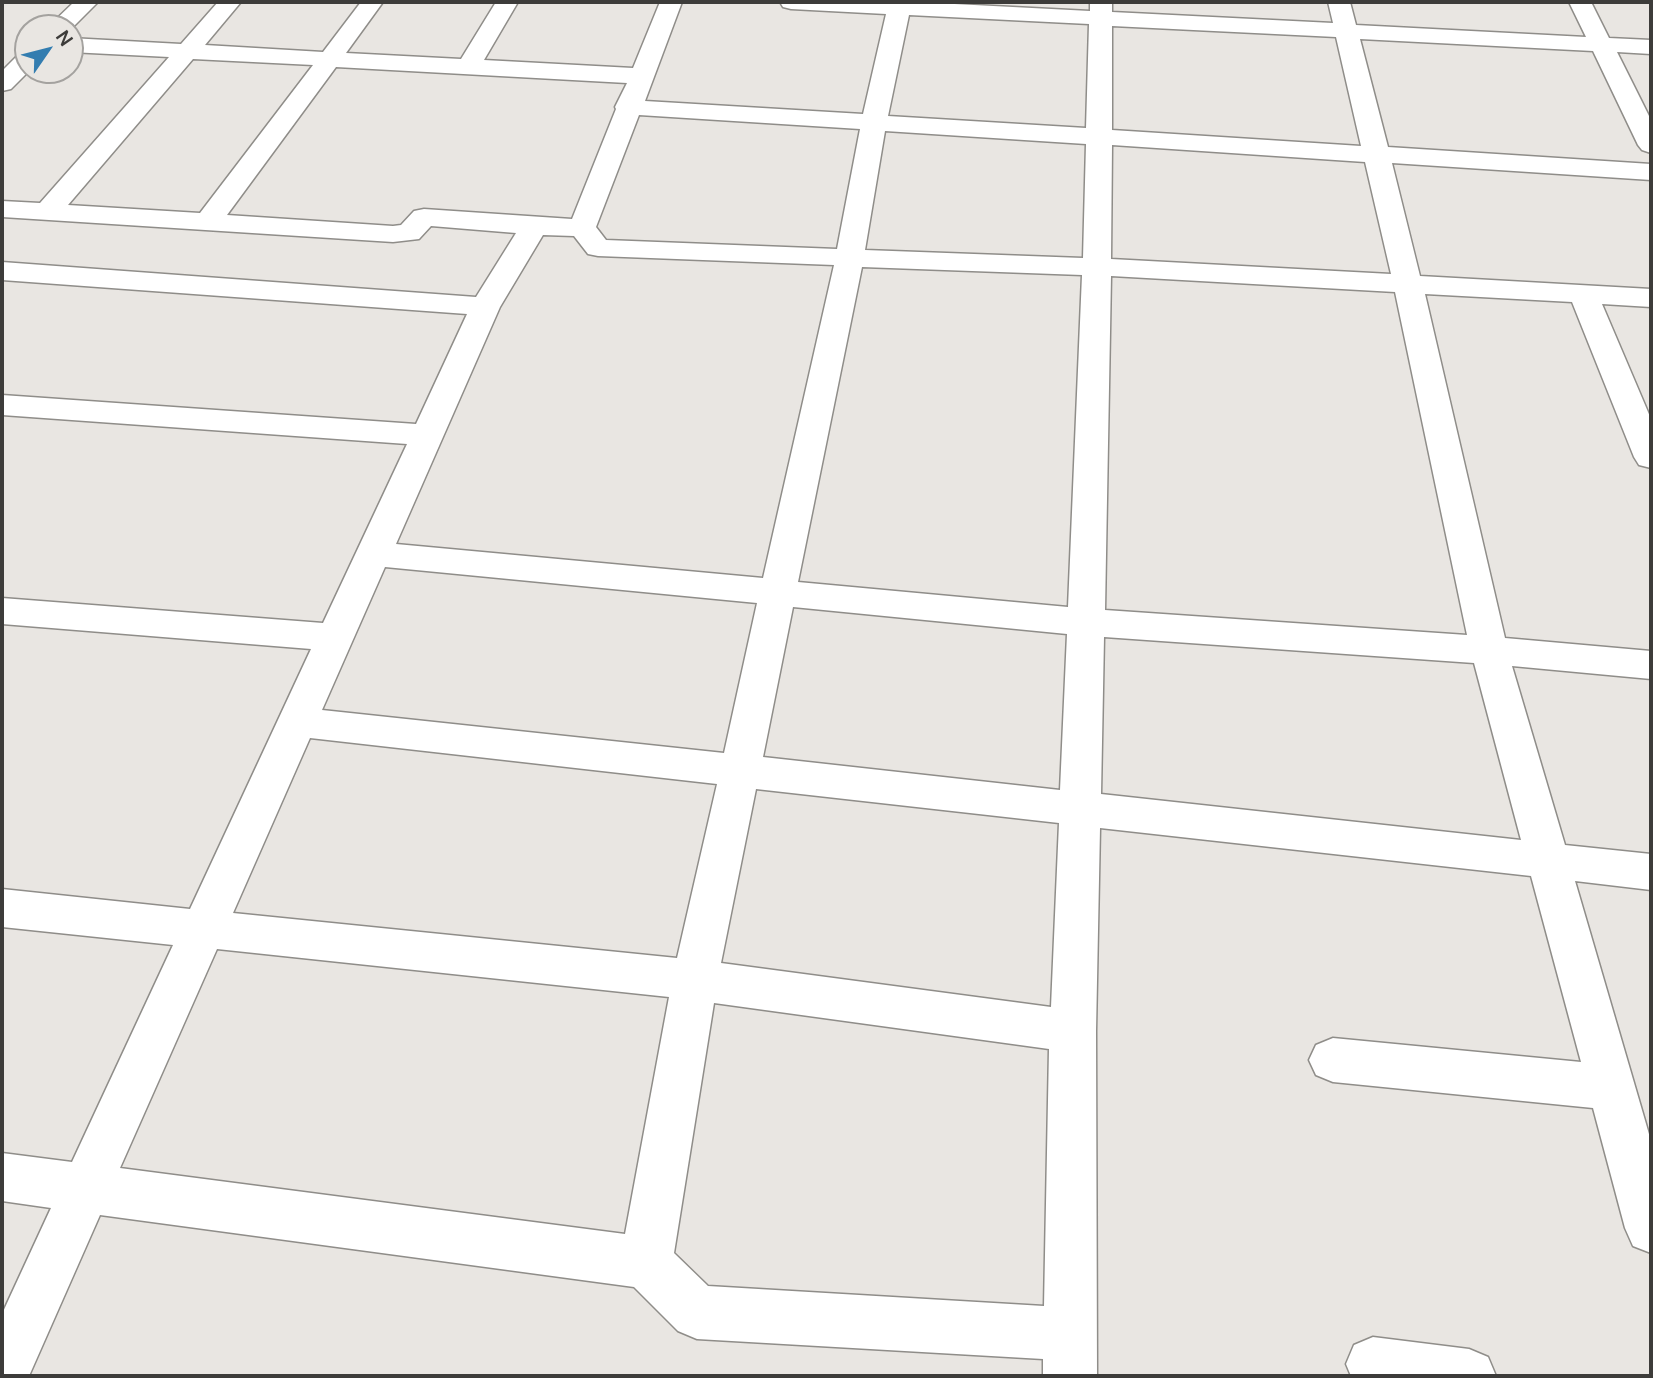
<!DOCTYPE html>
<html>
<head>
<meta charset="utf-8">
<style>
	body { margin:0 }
	#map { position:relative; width:1653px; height:1378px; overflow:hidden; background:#e9e6e2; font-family:Manrope,sans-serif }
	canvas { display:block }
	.frame { position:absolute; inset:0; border:4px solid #3d3c3a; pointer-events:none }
	.north { position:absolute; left:14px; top:14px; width:70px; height:70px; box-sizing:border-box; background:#e9e6e2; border:2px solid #a4a29f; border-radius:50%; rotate:55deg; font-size:19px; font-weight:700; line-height:28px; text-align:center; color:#3d3c3a }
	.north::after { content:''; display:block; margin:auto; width:24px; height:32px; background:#337db0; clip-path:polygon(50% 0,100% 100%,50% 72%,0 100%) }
</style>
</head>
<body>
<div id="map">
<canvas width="1653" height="1378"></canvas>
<div class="frame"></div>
<div class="north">N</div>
</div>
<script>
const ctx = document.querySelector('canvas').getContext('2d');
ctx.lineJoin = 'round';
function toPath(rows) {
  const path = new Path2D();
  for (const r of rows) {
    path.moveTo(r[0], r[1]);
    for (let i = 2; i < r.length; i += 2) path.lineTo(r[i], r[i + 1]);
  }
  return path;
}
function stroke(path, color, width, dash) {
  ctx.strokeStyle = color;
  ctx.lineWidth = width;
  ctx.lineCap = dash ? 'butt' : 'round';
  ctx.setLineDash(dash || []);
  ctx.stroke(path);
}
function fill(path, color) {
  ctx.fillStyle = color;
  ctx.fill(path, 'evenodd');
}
const street = toPath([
	[74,2,98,2,70,30,70,28,47,28,74,2],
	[218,2,241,2,205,45,323,52,361,2,383,2,346,53,461,59,496,2,518,2,484,60,633,68,660,2,682,2,645,101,863,114,886,14,791,9,783,7,780,2,916,2,1090,11,1090,2,1112,2,1112,12,1333,23,1328,2,1350,2,1356,25,1586,37,1569,2,1591,2,1609,38,1651,40,1651,54,1617,52,1651,120,1651,153,1642,150,1638,145,1593,51,1360,39,1388,147,1651,164,1651,180,1392,163,1420,276,1651,289,1651,307,1602,304,1651,419,1651,468,1639,465,1634,457,1572,302,1425,294,1505,638,1651,651,1651,679,1512,666,1565,845,1651,854,1651,890,1575,881,1651,1141,1651,1253,1633,1246,1625,1228,1593,1108,1333,1082,1316,1075,1309,1060,1316,1045,1333,1038,1581,1062,1531,876,1100,828,1096,1031,1097,1376,1043,1376,1043,1359,697,1339,678,1331,634,1287,100,1215,29,1376,2,1376,2,1314,51,1208,2,1201,2,1153,72,1162,173,945,2,927,2,889,190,909,311,649,2,624,2,598,323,623,407,444,2,415,2,395,416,424,467,314,2,280,2,262,476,297,516,233,431,226,419,239,393,242,2,217,2,201,40,203,169,57,70,52,70,38,181,44,218,2],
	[909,15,1089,24,1086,128,888,116,909,15],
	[1112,26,1336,37,1361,146,1112,130,1112,26],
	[193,59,313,65,200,213,68,205,193,59],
	[336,67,627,83,615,107,616,109,572,219,424,209,414,211,401,225,393,226,227,215,336,67],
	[639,115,860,129,837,249,606,240,596,227,639,115],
	[885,131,1086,144,1083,258,865,250,885,131],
	[1112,145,1365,162,1391,274,1111,259,1112,145],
	[543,235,574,236,588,254,598,256,834,265,763,578,396,544,500,307,543,235],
	[862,267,1082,275,1068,607,798,582,862,267],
	[1111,276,1395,292,1467,635,1105,610,1111,276],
	[385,567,757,603,724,753,322,710,385,567],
	[793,607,1067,634,1060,790,763,757,793,607],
	[1104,637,1474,663,1521,840,1101,794,1104,637],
	[310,738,717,784,677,958,233,913,310,738],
	[756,789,1059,823,1051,1007,721,963,756,789],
	[217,949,669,997,625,1234,120,1168,217,949],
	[714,1003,1049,1049,1044,1306,708,1286,674,1253,714,1003],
	[28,51,30,70,11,89,2,91,2,71,20,53,28,51],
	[1373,1337,1469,1349,1488,1357,1496,1376,1351,1376,1346,1364,1354,1345,1373,1337]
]);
stroke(street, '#8f8d89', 3);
fill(street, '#fff');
</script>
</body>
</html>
